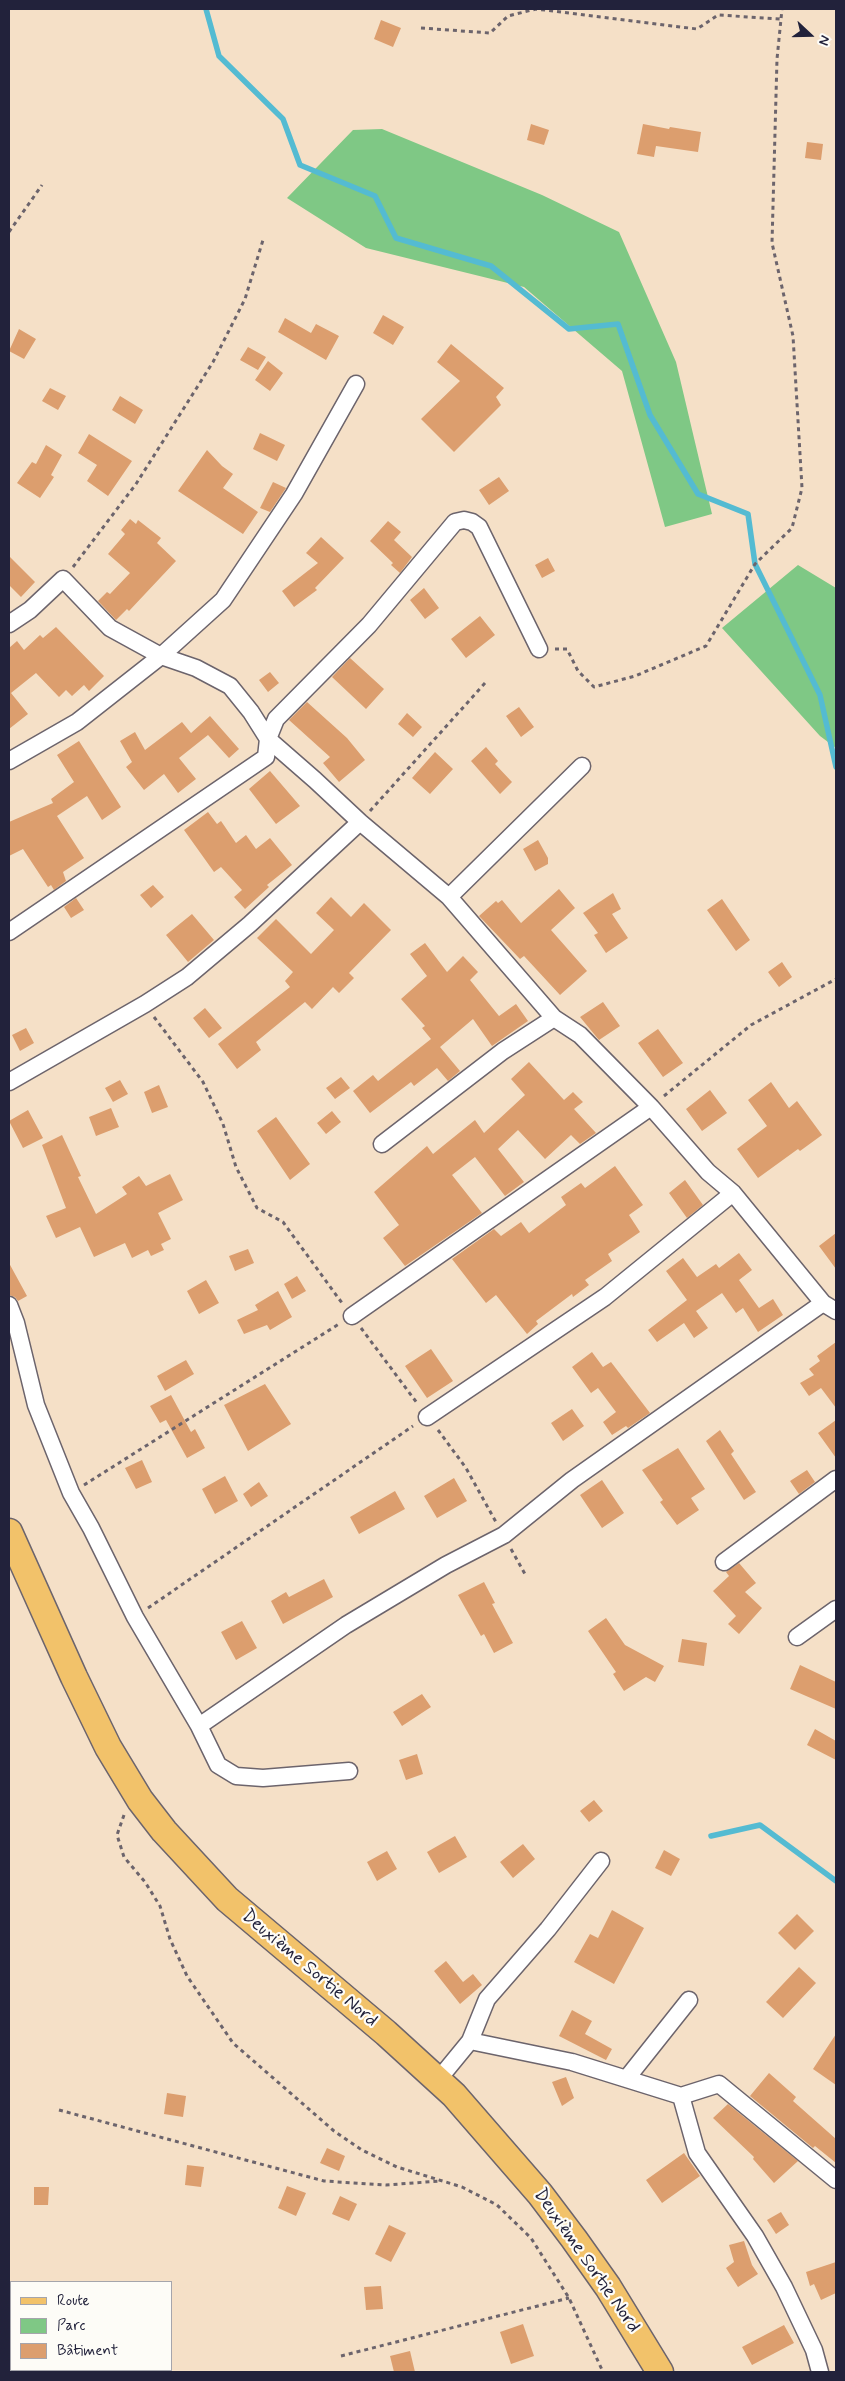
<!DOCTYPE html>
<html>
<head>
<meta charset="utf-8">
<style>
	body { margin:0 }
	#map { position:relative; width:845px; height:2381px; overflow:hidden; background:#f5e0c7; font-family:Mynerve,sans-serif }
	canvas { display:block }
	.frame { position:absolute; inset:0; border:10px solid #22223b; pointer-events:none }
	.legend { position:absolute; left:10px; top:2281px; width:162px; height:90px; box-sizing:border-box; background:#fdfcf7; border:1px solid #a5a5ac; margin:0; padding:6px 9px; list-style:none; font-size:15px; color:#22223b }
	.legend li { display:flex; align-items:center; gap:10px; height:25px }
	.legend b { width:25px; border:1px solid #a5a5ac }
	.north { position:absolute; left:785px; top:10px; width:50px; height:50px; -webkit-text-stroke:4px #fdfcf7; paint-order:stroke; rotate:111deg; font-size:14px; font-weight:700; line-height:20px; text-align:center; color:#22223b }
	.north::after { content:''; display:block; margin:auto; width:18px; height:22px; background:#22223b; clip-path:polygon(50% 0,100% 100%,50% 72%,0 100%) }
</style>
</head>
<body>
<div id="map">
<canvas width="845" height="2381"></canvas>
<div class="frame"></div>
<ul class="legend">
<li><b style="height:6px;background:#f2c26a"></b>Route</li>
<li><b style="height:14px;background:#7fc885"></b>Parc</li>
<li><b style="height:14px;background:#dc9e6e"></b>Bâtiment</li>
</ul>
<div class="north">N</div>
</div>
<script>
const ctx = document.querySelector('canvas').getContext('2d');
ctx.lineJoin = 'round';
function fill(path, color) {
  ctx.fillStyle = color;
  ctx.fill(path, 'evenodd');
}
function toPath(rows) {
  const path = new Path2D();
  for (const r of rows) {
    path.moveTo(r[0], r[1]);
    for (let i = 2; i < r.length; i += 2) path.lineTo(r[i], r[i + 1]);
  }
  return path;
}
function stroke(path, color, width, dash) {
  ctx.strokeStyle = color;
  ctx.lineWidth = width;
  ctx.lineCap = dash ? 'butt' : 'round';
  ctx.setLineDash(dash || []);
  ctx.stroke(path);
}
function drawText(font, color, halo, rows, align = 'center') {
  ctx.font = font + ' Mynerve,sans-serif';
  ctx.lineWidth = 4.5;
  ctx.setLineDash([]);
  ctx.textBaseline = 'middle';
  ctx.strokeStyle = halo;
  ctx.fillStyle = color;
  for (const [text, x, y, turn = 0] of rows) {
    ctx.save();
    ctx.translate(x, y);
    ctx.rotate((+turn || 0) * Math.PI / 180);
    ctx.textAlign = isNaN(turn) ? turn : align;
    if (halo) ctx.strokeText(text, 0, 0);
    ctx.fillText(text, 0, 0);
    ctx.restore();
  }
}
fill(toPath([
	[382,129,542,195,619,232,676,362,712,514,665,527,622,371,524,287,366,248,287,198,353,130],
	[798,565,836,588,836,748,820,736,722,628]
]), '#7fc885');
stroke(toPath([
	[206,9,219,56,283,119,300,165,375,196,396,238,491,266,569,329,618,324,650,415,698,494,748,514,755,564,820,695,836,767],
	[711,1836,760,1825,836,1881]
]), '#54bbd2', 5.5);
fill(toPath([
	[381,20,401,28,393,47,374,39],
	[531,124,549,130,544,145,527,140],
	[643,124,669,129,670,127,701,132,698,152,656,146,654,157,637,154],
	[807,142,823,144,821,160,805,158],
	[383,315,404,327,393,345,373,333],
	[285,318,311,333,316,324,339,336,326,360,278,332],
	[19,329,36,339,24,359,9,351],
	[451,344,504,388,496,397,501,405,454,452,421,419,460,381,437,362],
	[248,347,266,357,258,370,240,360],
	[268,361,283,373,270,391,255,380],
	[50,388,66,396,58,410,42,401],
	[120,396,143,410,135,424,112,410],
	[260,433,285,445,277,461,253,449],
	[89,434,132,461,108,496,87,481,97,465,78,453],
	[46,445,62,455,51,475,54,477,40,498,17,483,32,462,36,464],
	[207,450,222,466,233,474,223,488,258,512,243,534,178,491],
	[499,477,509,491,489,505,479,490],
	[273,482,286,488,270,512,260,508],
	[130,519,136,524,138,520,161,538,157,543,176,561,129,611,127,609,116,620,98,601,107,592,110,594,130,573,108,554,125,534,121,530],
	[388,521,401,532,394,540,412,557,400,573,391,565,393,563,370,541],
	[321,537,344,558,315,588,317,590,294,607,282,591,318,563,306,553],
	[9,556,35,582,21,597,9,585],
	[548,558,555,571,542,578,535,565],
	[424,588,439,608,425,619,410,600],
	[480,616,495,635,466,658,451,639],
	[56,627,104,676,89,691,84,685,72,696,66,690,59,697,36,673,11,693,28,714,9,729,9,648,17,641,24,650,40,635,43,638],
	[350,658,384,689,366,709,332,677],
	[270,672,279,683,268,692,259,680],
	[307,702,347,738,365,760,339,782,323,763,330,757,289,720],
	[519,707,534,727,521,737,506,716],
	[407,713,422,727,413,737,398,724],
	[210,716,239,749,229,758,208,735,179,758,196,779,178,793,164,774,144,790,126,767,132,762,120,741,135,732,145,750,182,722,191,733],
	[79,741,121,807,102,820,87,796,57,816,84,858,63,872,66,881,54,890,51,885,48,887,23,849,9,856,9,822,53,803,51,799,74,782,57,755],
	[486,747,498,761,495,764,512,782,500,794,471,761],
	[435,752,453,769,430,794,412,778],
	[270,771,300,806,276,824,249,789],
	[208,812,217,824,221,821,236,843,246,835,256,849,270,838,292,865,267,885,269,887,245,909,234,897,242,890,221,867,214,872,184,830],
	[538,840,548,858,548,864,535,871,523,849],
	[153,885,164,897,151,908,140,895],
	[559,889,575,908,551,930,587,971,560,995,524,956,520,959,479,916,496,901,498,903,502,900,521,923],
	[613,893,621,909,612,914,628,938,606,953,594,935,598,933,583,913],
	[331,897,351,917,364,903,391,930,349,973,354,978,339,993,333,987,312,1009,305,1002,256,1042,261,1050,237,1069,218,1044,290,987,285,981,293,972,257,938,276,919,311,954,334,930,316,913],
	[76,898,84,910,71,918,64,907],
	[722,899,750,940,736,951,707,910],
	[192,914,214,940,188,962,166,935],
	[425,943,447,972,463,956,478,972,470,980,499,1016,516,1004,528,1021,492,1046,473,1019,440,1047,460,1071,448,1081,437,1068,414,1086,411,1082,370,1113,353,1091,373,1075,378,1081,431,1039,422,1028,425,1026,401,999,427,976,410,954],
	[782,962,792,977,779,987,768,972],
	[603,1002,620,1026,599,1040,580,1017],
	[205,1008,222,1028,209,1038,193,1018],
	[26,1028,34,1043,20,1051,12,1035],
	[658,1029,683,1063,663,1077,638,1043],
	[529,1062,564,1100,573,1092,583,1102,574,1109,596,1133,580,1144,571,1135,545,1159,518,1130,498,1149,524,1182,505,1196,475,1157,452,1175,482,1213,405,1266,383,1238,399,1225,374,1192,427,1146,433,1154,475,1120,484,1133,525,1095,511,1079],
	[341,1077,350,1088,335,1099,326,1088],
	[120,1080,128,1094,113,1102,105,1088],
	[771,1082,789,1108,797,1101,822,1135,800,1151,798,1149,758,1178,737,1149,767,1126,748,1100],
	[159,1085,168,1107,152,1113,144,1092],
	[710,1090,727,1113,702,1131,686,1109],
	[111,1108,119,1127,96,1136,89,1117],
	[28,1110,43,1138,23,1148,9,1121],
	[332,1111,341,1122,326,1134,317,1123],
	[276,1117,310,1164,290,1180,257,1131],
	[62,1135,81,1176,78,1177,96,1214,127,1194,122,1187,139,1176,146,1186,170,1174,183,1200,158,1213,171,1239,161,1244,164,1250,151,1256,148,1250,132,1258,125,1243,94,1257,80,1227,56,1238,46,1216,66,1208,42,1145],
	[615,1166,643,1205,629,1215,640,1232,608,1254,612,1261,585,1280,589,1285,573,1297,572,1294,536,1321,538,1324,527,1334,496,1295,486,1303,452,1259,494,1229,501,1236,521,1222,529,1233,566,1205,561,1197,581,1183,585,1188],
	[685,1180,703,1205,687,1218,669,1193],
	[836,1233,836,1269,819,1246],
	[248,1249,254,1263,235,1271,229,1256],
	[739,1253,752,1270,739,1280,759,1308,773,1299,783,1315,758,1332,743,1308,736,1313,722,1293,696,1311,708,1328,694,1338,684,1323,657,1342,648,1330,687,1300,666,1271,683,1258,697,1277,716,1264,719,1268],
	[9,1263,27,1296,18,1301,15,1297,9,1295],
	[297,1276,306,1291,292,1299,284,1284],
	[206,1280,219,1303,199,1314,187,1291],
	[278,1291,292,1317,270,1330,267,1325,244,1334,237,1320,258,1310,255,1305],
	[836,1342,836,1408,821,1388,809,1396,800,1383,814,1375,809,1369,820,1361,817,1356],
	[431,1349,453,1381,427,1398,405,1366],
	[592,1352,603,1367,611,1362,650,1413,628,1428,626,1426,612,1435,603,1422,616,1412,598,1388,591,1393,572,1367],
	[186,1360,194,1374,165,1391,157,1376],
	[265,1384,291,1424,248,1451,224,1405],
	[171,1395,191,1432,195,1429,205,1448,187,1458,166,1420,160,1423,150,1406],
	[572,1409,584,1426,563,1441,551,1423],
	[836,1420,836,1458,818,1433],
	[720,1430,734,1451,731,1454,756,1492,744,1500,706,1441],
	[678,1448,705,1489,691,1498,699,1510,677,1525,660,1502,663,1500,642,1470],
	[142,1460,152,1482,136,1489,125,1468],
	[807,1470,815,1482,799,1494,790,1481],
	[225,1476,238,1501,215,1514,202,1489],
	[454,1478,467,1501,437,1518,424,1496],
	[602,1480,624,1513,602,1528,580,1495],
	[259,1482,268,1496,251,1507,243,1494],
	[395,1491,405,1509,359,1534,350,1517],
	[739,1563,756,1583,745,1592,762,1608,739,1634,728,1624,736,1616,713,1591,729,1576,726,1572],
	[324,1579,333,1597,283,1624,271,1601,286,1592,289,1597],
	[484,1582,495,1603,492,1604,513,1643,494,1653,484,1634,481,1636,458,1595],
	[606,1618,625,1645,664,1666,655,1682,646,1677,624,1691,613,1674,616,1672,588,1631],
	[242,1621,257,1648,236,1660,221,1632],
	[682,1639,707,1643,704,1666,678,1662],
	[800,1665,836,1682,836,1709,790,1689],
	[422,1694,431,1707,402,1726,393,1712],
	[815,1729,836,1741,836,1760,807,1745],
	[417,1754,423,1774,406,1780,399,1760],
	[594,1800,603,1811,589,1822,580,1811],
	[455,1836,467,1857,439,1873,427,1852],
	[523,1844,535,1859,513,1878,500,1862],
	[664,1850,680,1859,671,1876,655,1868],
	[387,1851,397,1869,377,1881,367,1862],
	[612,1910,644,1928,614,1984,574,1962,590,1934,598,1938],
	[797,1914,814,1931,795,1950,778,1933],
	[446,1961,463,1982,473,1974,482,1985,460,2004,434,1971],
	[799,1967,816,1983,783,2018,766,2002],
	[572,2010,592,2021,585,2034,612,2049,606,2060,559,2036],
	[836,2034,836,2085,813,2069],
	[769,2073,796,2097,793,2101,836,2139,836,2163,815,2146,813,2148,750,2096],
	[566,2077,574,2098,562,2106,552,2082],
	[167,2093,186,2096,183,2117,164,2114],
	[728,2104,798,2161,774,2183,753,2159,754,2157,713,2118],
	[327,2148,345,2156,339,2171,320,2163],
	[684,2153,700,2176,662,2203,646,2180],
	[187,2165,204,2167,201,2187,185,2185],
	[287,2186,306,2193,296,2216,278,2208],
	[34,2187,49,2187,48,2205,34,2205],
	[340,2196,357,2204,349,2221,332,2214],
	[781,2212,789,2225,776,2234,767,2220],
	[389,2225,406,2233,391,2262,375,2254],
	[744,2241,752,2265,758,2274,738,2287,726,2268,734,2262,729,2245],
	[836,2262,836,2293,821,2300,814,2284,810,2286,806,2272],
	[381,2286,383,2309,366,2310,364,2287],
	[523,2324,534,2356,511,2364,500,2332],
	[784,2325,794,2343,752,2365,742,2347],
	[410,2351,415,2372,394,2372,390,2356]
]), '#dc9e6e');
const street = toPath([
	[9,624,30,610,63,579,110,628,161,656,196,668,230,686,251,712,268,739,315,780,360,822,449,897,554,1018,580,1035,651,1107,708,1172,733,1193,823,1303,836,1311],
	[9,761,77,722,161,656,223,600,294,494,356,384],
	[449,897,582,766],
	[9,932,266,757,268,739,276,719,369,625,455,522,464,520,472,522,479,527,539,649],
	[9,1082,145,1004,187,977,250,924,360,822],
	[382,1144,503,1051,554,1018],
	[9,1305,16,1323,36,1405,71,1493,91,1528,135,1617,199,1726,218,1765,236,1776,263,1778,349,1771],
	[352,1316,651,1107],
	[427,1417,605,1297,733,1193],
	[724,1562,836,1479],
	[797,1637,836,1609],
	[199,1726,346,1625,446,1565,504,1535,572,1480,823,1303],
	[470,2041,572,2062,681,2096,719,2084,836,2180],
	[627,2078,689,2000],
	[438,2080,470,2041,487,1999,548,1929,601,1861],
	[681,2096,697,2153,755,2236,784,2287,814,2350,820,2372]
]);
const primary = toPath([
	[9,1532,74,1677,108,1747,140,1800,164,1831,227,1899,386,2033,454,2095,540,2194,574,2239,608,2287,660,2372]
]);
stroke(street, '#6c646c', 19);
stroke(primary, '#6c646c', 29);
stroke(toPath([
	[421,28,490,33,508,16,536,9,697,29,718,15,781,19],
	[9,232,42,185],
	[73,567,136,484,213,362,245,299,263,240],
	[555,649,567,649,578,671,594,687,635,676,706,646,755,564,792,528,802,488,793,336,772,243,777,59,782,9],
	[370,811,486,682],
	[154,1017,203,1082,223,1124,236,1167,257,1208,283,1222,342,1303],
	[664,1096,751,1025,836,979],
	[361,1328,417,1403],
	[438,1430,466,1468,496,1522],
	[84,1485,339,1324],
	[511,1549,525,1574],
	[148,1608,413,1426],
	[124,1815,117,1835,124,1857,145,1882,160,1906,170,1939,187,1976,233,2043,334,2131,362,2150,397,2167,462,2187,497,2205,531,2238,569,2298,603,2372],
	[59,2110,324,2181,386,2185,440,2181],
	[341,2356,569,2298]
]), '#6c646c', 3, [4, 4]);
stroke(street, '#fff', 16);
stroke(primary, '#f2c26a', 26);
drawText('19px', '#22223b', '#fdfcf7', [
	["Deuxième Sortie Nord",309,1969,40],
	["Deuxième Sortie Nord",586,2261,55]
]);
</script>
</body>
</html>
